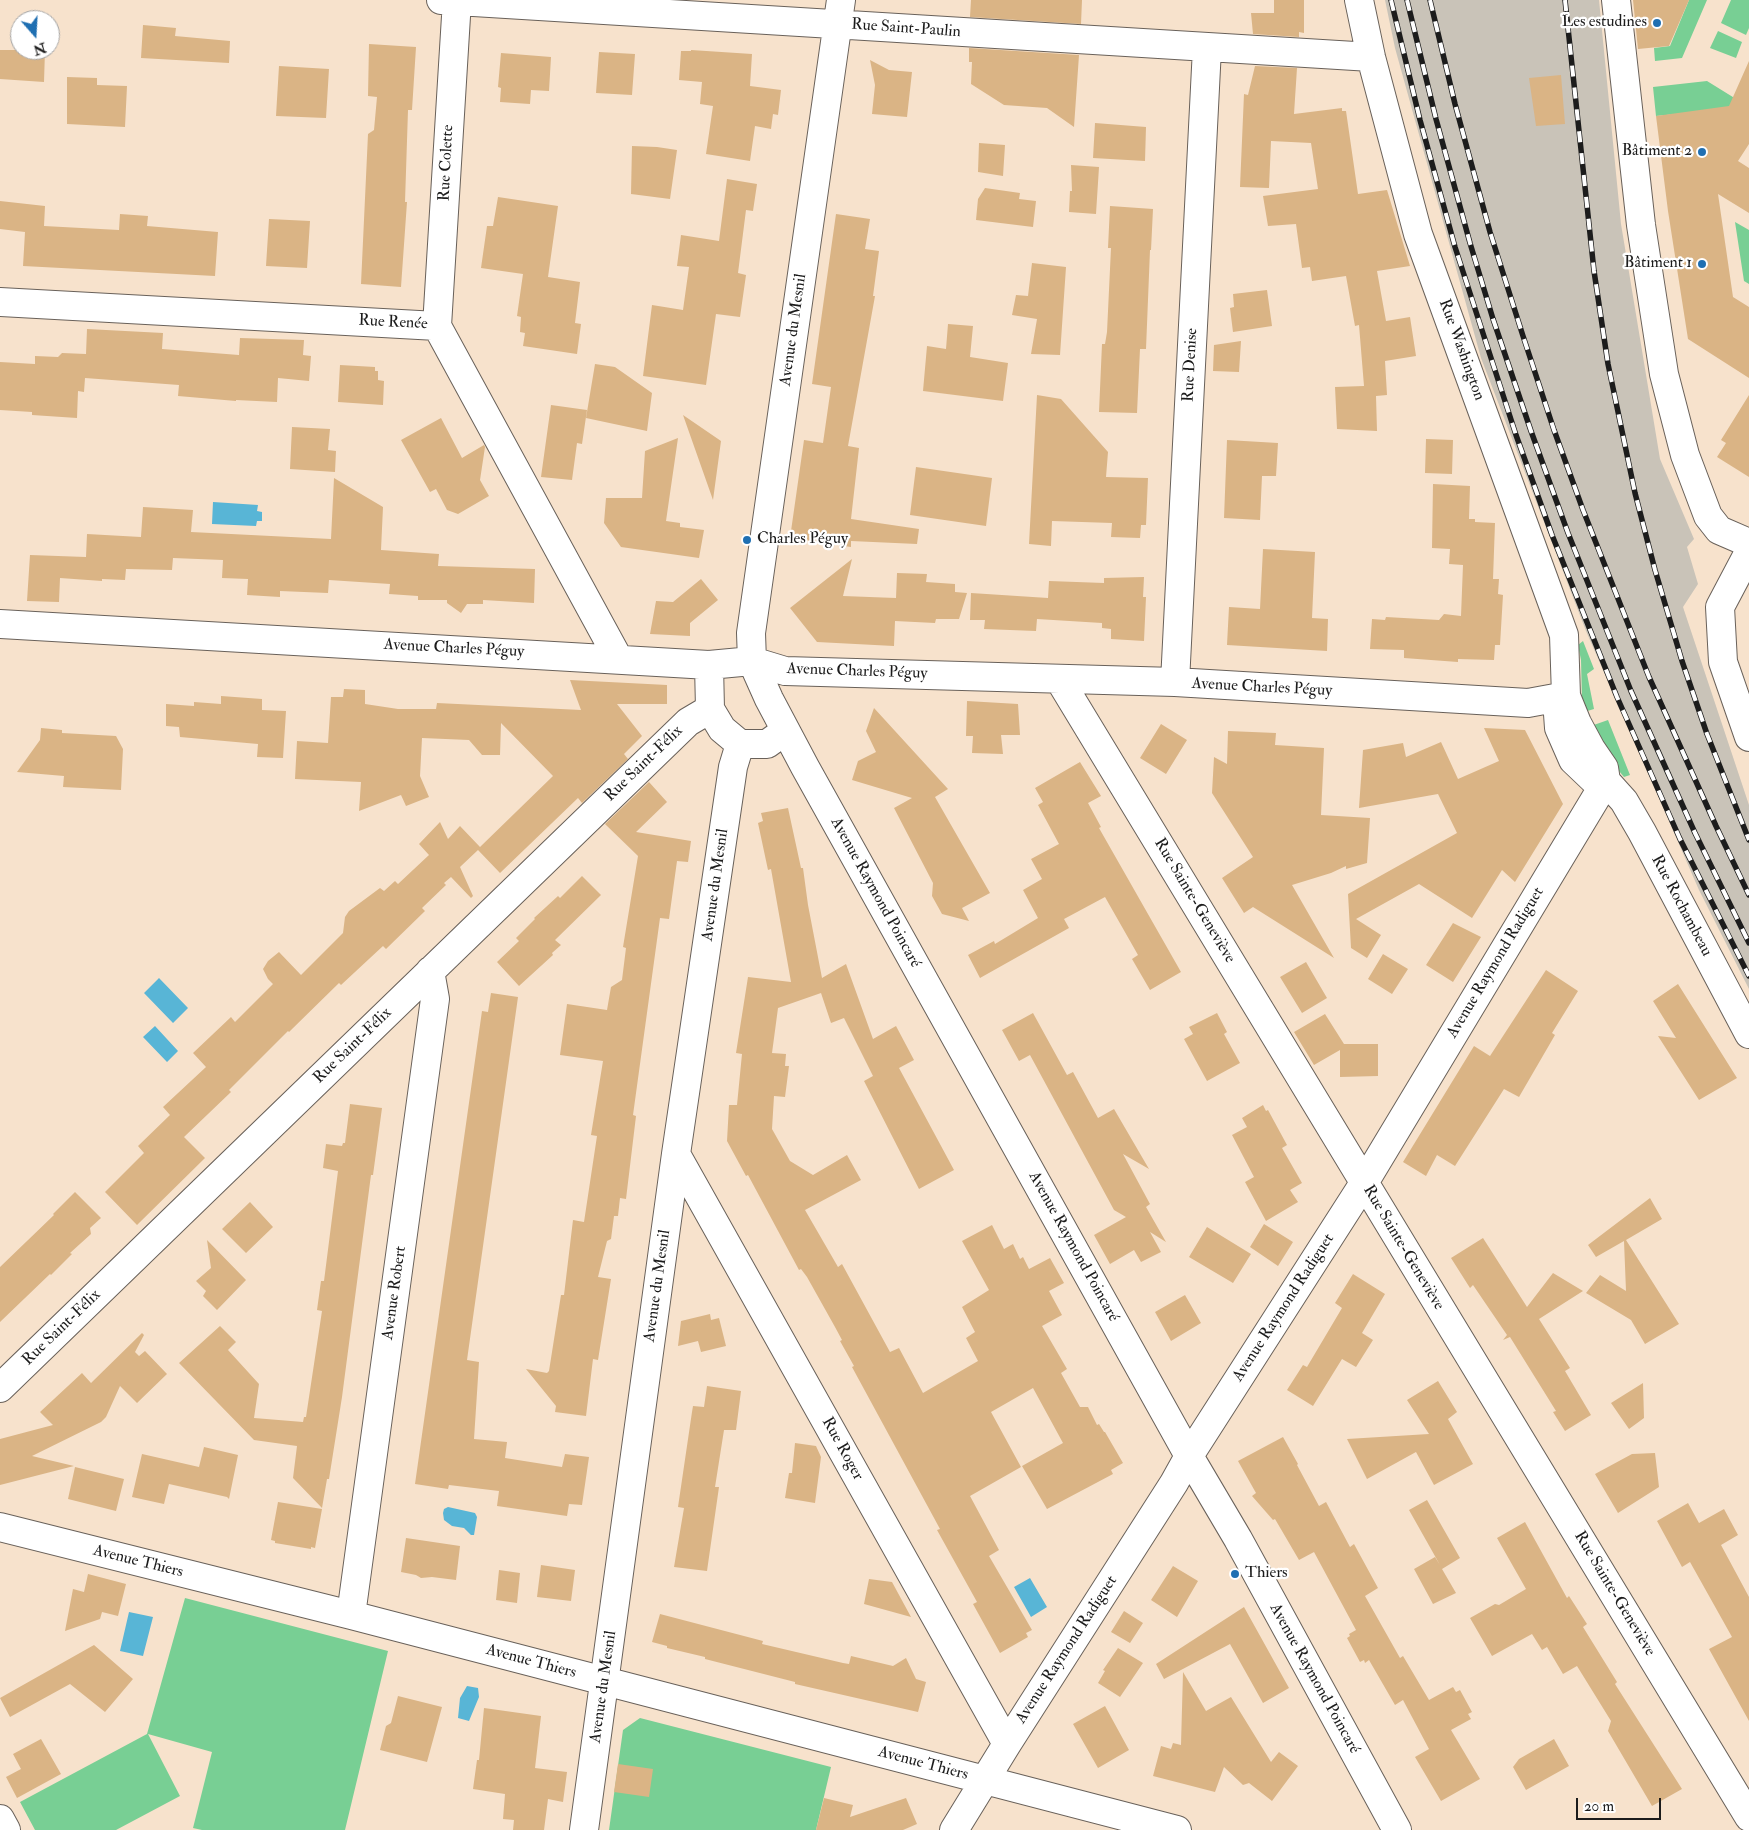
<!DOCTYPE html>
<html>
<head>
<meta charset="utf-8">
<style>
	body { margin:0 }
	#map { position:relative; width:1749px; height:1830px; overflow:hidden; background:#f7e2cc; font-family:"IM FELL Double Pica",serif }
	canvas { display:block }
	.north { position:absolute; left:10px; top:10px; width:50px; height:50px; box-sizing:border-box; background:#fff; border:1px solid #a4a4a4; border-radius:50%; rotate:161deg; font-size:14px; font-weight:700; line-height:20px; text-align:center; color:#1c1c1c }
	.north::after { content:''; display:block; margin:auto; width:18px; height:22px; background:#1f6fb2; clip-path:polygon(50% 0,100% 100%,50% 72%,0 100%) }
	.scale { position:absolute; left:1576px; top:1798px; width:85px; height:22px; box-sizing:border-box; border:2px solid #1c1c1c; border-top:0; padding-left:6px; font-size:15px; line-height:18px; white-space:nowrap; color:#1c1c1c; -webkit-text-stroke:4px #fff; paint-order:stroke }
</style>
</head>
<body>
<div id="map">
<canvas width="1749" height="1830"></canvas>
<div class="north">N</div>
<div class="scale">20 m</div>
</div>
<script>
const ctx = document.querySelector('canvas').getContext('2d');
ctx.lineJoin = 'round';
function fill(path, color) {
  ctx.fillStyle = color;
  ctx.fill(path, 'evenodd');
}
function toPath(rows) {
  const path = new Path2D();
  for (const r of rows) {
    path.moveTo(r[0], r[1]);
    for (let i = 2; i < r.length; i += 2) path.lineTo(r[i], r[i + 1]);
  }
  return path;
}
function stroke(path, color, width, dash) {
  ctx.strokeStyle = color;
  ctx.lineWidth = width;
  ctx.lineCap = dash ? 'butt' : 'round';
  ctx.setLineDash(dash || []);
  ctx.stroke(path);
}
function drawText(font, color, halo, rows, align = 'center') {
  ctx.font = font + ' "IM FELL Double Pica",serif';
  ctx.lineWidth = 4.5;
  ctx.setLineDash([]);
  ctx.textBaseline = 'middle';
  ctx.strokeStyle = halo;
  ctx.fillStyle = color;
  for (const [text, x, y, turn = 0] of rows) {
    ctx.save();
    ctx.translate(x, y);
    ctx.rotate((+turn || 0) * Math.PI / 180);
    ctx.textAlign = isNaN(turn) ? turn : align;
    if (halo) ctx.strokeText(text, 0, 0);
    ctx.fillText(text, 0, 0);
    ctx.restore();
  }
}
fill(toPath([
	[1385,0,1599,0,1621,224,1660,459,1694,539,1687,547,1698,584,1683,607,1749,805,1749,989,1699,890,1586,631,1481,358,1395,48]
]), '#c9c3b8');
fill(toPath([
	[1689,0,1707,0,1682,58,1655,61,1654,48,1670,46],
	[1731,0,1749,0,1749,28,1746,35,1721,23],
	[1718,31,1742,42,1736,58,1710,48],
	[1707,81,1749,107,1656,116,1653,87],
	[1735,222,1749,230,1749,284,1744,281],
	[1583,641,1594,669,1587,674,1594,709,1584,712,1582,700,1581,660,1578,645],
	[1608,720,1630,775,1624,777,1604,753,1588,727],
	[185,1598,388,1651,345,1830,202,1830,193,1828,212,1752,148,1734,180,1796,116,1830,35,1830,20,1802,147,1734],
	[640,1718,831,1767,816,1830,609,1830,623,1730]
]), '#78cf94');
fill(toPath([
	[213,502,258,505,257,511,262,512,262,521,257,521,256,526,212,524],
	[159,978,188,1008,173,1023,144,993],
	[155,1026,178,1051,167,1062,143,1037],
	[448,1507,475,1513,477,1517,474,1535,471,1535,464,1528,452,1526,444,1520,443,1513,444,1509],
	[1030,1578,1047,1607,1031,1617,1014,1587],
	[129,1612,153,1617,143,1656,120,1651],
	[467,1686,478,1688,479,1697,469,1721,458,1718,460,1698]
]), '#58b5d6');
fill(toPath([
	[971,0,1082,0,1081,24,970,17],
	[1274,0,1304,0,1304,33,1299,32,1299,37,1253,34,1251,13,1274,13],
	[1633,0,1689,0,1669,46,1638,49],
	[143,25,176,28,175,36,230,41,229,63,141,58],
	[369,44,416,47,412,110,408,110,405,202,407,202,401,287,361,284,368,134,374,130,377,97,368,96],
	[969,48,1079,55,1074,127,1047,108,1004,105,971,84,972,62,969,62],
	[0,50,45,50,44,82,0,79],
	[691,50,752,54,750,86,781,90,778,115,773,114,771,129,755,126,750,161,706,154,713,106,700,104,702,82,679,80,681,51,691,51],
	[599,52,635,54,632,95,596,93],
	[501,53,551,57,549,91,531,90,530,104,500,102,501,88,498,87],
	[870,60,889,70,912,72,907,117,872,114,875,85],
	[1749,61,1749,144,1738,161,1749,168,1749,213,1718,194,1733,297,1749,307,1749,378,1688,339,1668,211,1656,116,1729,106],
	[279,66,329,69,326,118,276,116],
	[1255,66,1297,68,1294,114,1342,108,1342,111,1346,111,1358,194,1387,190,1410,266,1377,271,1386,321,1410,317,1416,356,1385,361,1387,395,1376,396,1377,431,1337,429,1335,387,1364,386,1359,325,1355,326,1346,276,1312,281,1310,267,1302,268,1296,224,1268,226,1263,196,1318,189,1311,143,1271,141,1269,188,1240,187,1244,94,1248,95],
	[1561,75,1565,124,1536,126,1529,78],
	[67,77,97,78,97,85,127,86,125,127,67,124],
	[1095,123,1146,127,1145,161,1093,158],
	[979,143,1005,145,1003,176,978,172],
	[632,146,657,147,677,150,670,199,631,194],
	[1071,165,1099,167,1096,214,1069,212,1070,191,1072,191],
	[727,179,757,184,753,211,746,210,738,273,746,275,740,317,716,314,706,385,643,376,652,305,683,310,689,267,677,266,681,235,719,241],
	[985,188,1020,193,1019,199,1036,201,1033,227,976,220,978,199],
	[498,197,558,206,548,277,580,282,575,323,581,324,577,354,523,346,525,333,520,332,521,317,517,316,523,274,481,268,487,226,493,226],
	[0,201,45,206,44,226,119,230,120,214,148,216,147,226,218,232,215,276,23,266,25,232,0,229],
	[1110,206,1153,209,1151,250,1150,250,1146,349,1140,349,1137,413,1099,412,1102,344,1105,344,1107,332,1111,248,1108,248],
	[836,214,870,219,865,249,879,251,873,296,875,296,848,446,859,448,851,519,919,529,917,544,851,541,851,547,790,538,804,440,823,443,831,387,812,384],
	[269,219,310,221,307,268,266,266],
	[1032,263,1066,267,1060,355,1031,354,1037,319,1012,315,1016,295,1028,296],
	[1267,290,1272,326,1233,332,1230,308,1234,307,1233,294],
	[948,324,973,326,970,357,1008,363,1003,401,923,391,927,346,946,349],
	[87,329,163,333,162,349,239,355,240,338,304,340,303,355,311,356,309,381,278,378,277,402,236,400,236,401,178,396,179,385,85,378,84,392,78,391,77,418,32,415,32,412,0,410,0,362,35,364,35,356,58,357,62,353,86,354],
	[1241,341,1239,372,1213,371,1214,345],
	[595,364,615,367,652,393,647,431,586,418],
	[340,365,375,367,375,371,378,371,378,380,384,381,383,405,338,402],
	[1037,395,1061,399,1108,452,1106,477,1148,478,1146,525,1141,525,1140,538,1111,537,1112,523,1052,521,1051,546,1029,544],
	[1749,395,1749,477,1717,457,1726,443,1721,440],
	[551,405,587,410,582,444,577,443,572,480,541,477],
	[683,415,721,441,713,500],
	[441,418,462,458,484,445,485,447,480,480,489,496,458,514,447,510,436,489,430,492,401,440],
	[292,427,330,429,328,450,336,451,335,472,290,469],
	[678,438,666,521,680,523,680,527,704,530,699,558,621,547,604,523,606,498,642,498,645,451],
	[1426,439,1453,440,1452,474,1425,473],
	[1227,440,1278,443,1276,476,1262,476,1260,520,1224,518],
	[916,467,992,478,986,526,910,515],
	[334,478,383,507,381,550,439,554,438,566,535,569,534,603,483,600,483,604,467,604,461,613,447,603,447,600,418,600,418,596,389,594,390,584,329,580,328,593,280,591,280,597,247,595,248,579,222,578,223,560,173,558,172,570,126,569,125,580,102,579,102,581,60,578,59,602,27,601,30,555,86,557,87,534,141,537,143,507,193,510,191,532,331,539],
	[1433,484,1470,486,1469,519,1475,519,1475,522,1495,523,1493,579,1499,579,1498,594,1503,595,1500,645,1495,645,1494,660,1458,659,1458,662,1404,658,1404,650,1370,649,1372,619,1385,620,1386,617,1439,620,1444,614,1461,616,1463,565,1449,564,1450,549,1432,548],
	[1263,549,1315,552,1312,618,1328,619,1327,651,1227,645,1229,607,1260,609],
	[852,559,843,596,896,598,897,573,927,574,926,582,955,584,955,592,967,593,959,619,936,619,935,623,895,621,894,646,817,642,790,608],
	[1144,577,1143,597,1146,597,1144,641,1111,639,1111,629,1102,628,1102,623,1037,619,1036,631,984,629,985,620,970,620,971,593,1048,598,1049,581,1104,583,1104,578],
	[701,579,718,600,690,623,690,636,650,634,656,601,673,602],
	[570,680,667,685,667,704,617,704,642,736,624,754,628,759,582,803,578,798,500,873,478,850,460,867,473,896,471,898,451,877,444,883,446,885,422,908,425,911,386,949,383,946,341,985,339,983,289,1032,288,1031,229,1090,231,1092,184,1137,205,1158,137,1225,105,1192,144,1153,138,1146,170,1115,163,1107,206,1067,193,1053,231,1017,235,1022,273,984,268,979,263,969,268,961,279,952,301,975,343,933,345,917,349,911,380,888,384,891,395,881,398,884,429,855,419,844,440,822,448,839,460,826,480,847,553,776,501,723,500,755,482,755,469,740,422,738,420,776,429,797,406,806,401,795,359,811,361,782,295,779,297,741,328,743,331,697,343,697,344,689,365,690,365,704,398,709,436,709,437,703,581,710],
	[221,696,262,699,262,710,286,711,283,758,257,757,258,744,180,737,179,727,166,726,166,704,194,706,194,702,221,704],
	[967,701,1018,704,1020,735,1001,735,1003,754,972,753,973,736,966,736],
	[874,708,948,789,935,797,990,893,962,908,969,921,942,914,932,896,933,883,894,808,912,798,852,780,858,761,876,752,866,731],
	[1161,724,1187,740,1166,774,1140,758],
	[41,728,62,730,62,733,116,736,123,749,121,790,63,787,64,776,17,772,40,740],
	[1484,728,1525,730,1563,804,1515,882,1502,870,1472,918,1419,884,1356,919,1381,935,1367,958,1351,948,1348,894,1457,833,1438,794,1359,808,1363,750,1403,743,1406,757,1441,742,1458,779,1499,761],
	[1228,731,1276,733,1275,745,1324,748,1321,815,1370,818,1367,863,1346,869,1346,866,1331,873,1292,885,1334,958,1253,907,1244,913,1222,878,1253,857,1212,793,1214,757,1227,764],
	[1080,762,1101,796,1088,803,1101,827,1099,828,1181,972,1150,990,1132,959,1138,955,1105,897,1064,919,1069,928,980,978,968,955,994,941,995,944,1038,918,1023,890,1042,879,1031,859,1059,844,1038,805,1043,802,1035,788],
	[649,782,667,802,636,832,691,841,688,862,677,861,669,919,660,918,633,1115,636,1116,626,1199,620,1198,618,1216,614,1216,611,1239,607,1241,598,1277,611,1279,598,1360,593,1359,586,1416,555,1412,556,1406,526,1369,547,1373,549,1371,561,1295,564,1295,573,1220,584,1222,597,1136,591,1135,603,1061,560,1055,567,1004,607,1010,611,987,622,980,626,948,623,947,638,856,605,824],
	[788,808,801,868,803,868,808,905,822,978,846,964,873,1039,896,1026,914,1060,899,1068,954,1170,919,1189,864,1081,873,1076,844,1018,831,1023,821,993,778,1008,772,1053,786,1054,785,1066,789,1066,785,1097,774,1096,772,1129,790,1161,813,1175,847,1155,861,1180,805,1210,838,1267,842,1264,890,1352,899,1348,923,1393,978,1361,966,1338,975,1332,962,1307,989,1290,962,1241,992,1225,1004,1249,1013,1244,1020,1259,1023,1257,1029,1269,1050,1258,1064,1283,1049,1291,1062,1315,1042,1326,1067,1369,1061,1373,1080,1407,1088,1407,1097,1425,1099,1424,1104,1432,1105,1432,1123,1463,1111,1470,1113,1474,1047,1509,1022,1466,1063,1443,1033,1388,991,1412,1021,1467,970,1496,999,1550,989,1556,1032,1630,1026,1633,1028,1637,1000,1653,973,1604,977,1602,937,1530,940,1529,852,1367,854,1366,840,1341,842,1340,835,1327,807,1277,801,1269,799,1270,748,1175,746,1176,727,1141,729,1105,737,1105,742,1054,736,1053,748,977,791,982,771,869,768,870,758,823,763,821,761,813],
	[582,876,601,895,555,940,561,945,552,953,553,955,519,986,497,962,519,941,516,938,535,919,534,918,558,896,560,898],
	[1453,923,1481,937,1453,982,1426,965],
	[1383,954,1408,969,1392,994,1368,979],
	[1306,962,1327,998,1302,1013,1280,977],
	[1546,970,1578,991,1552,1033,1555,1035,1519,1097,1504,1089,1455,1166,1437,1155,1426,1176,1403,1162,1474,1046,1490,1056],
	[1678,984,1737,1078,1699,1100,1658,1036,1676,1038,1653,1001],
	[491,993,518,997,467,1360,479,1362,474,1439,507,1442,505,1458,562,1467,565,1454,589,1457,582,1505,569,1504,567,1516,497,1506,499,1491,449,1485,448,1489,415,1484,482,1011,488,1012],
	[1033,1013,1067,1075,1073,1072,1098,1118,1114,1109,1149,1169,1123,1154,1150,1204,1146,1207,1166,1242,1150,1232,1161,1252,1141,1262,1134,1250,1110,1264,1094,1235,1126,1217,1114,1210,1030,1055,1019,1061,1002,1030],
	[1217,1013,1227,1032,1224,1034,1240,1063,1207,1081,1184,1039,1193,1034,1189,1027],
	[1325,1014,1344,1044,1378,1044,1378,1076,1340,1077,1340,1050,1314,1065,1294,1032],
	[350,1104,382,1108,373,1175,371,1175,342,1397,329,1479,327,1479,322,1508,293,1478,297,1446,254,1440,179,1363,220,1326,236,1342,228,1350,259,1384,254,1418,303,1422,304,1417,306,1417,322,1311,317,1310,321,1281,324,1281,338,1171,323,1168,326,1144,342,1146,343,1143,345,1143],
	[1263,1105,1266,1111,1268,1110,1287,1145,1282,1148,1302,1183,1290,1190,1298,1202,1266,1221,1245,1182,1254,1177,1232,1135,1247,1127,1242,1118],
	[75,1192,101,1218,90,1228,91,1234,70,1253,72,1254,51,1275,50,1274,0,1322,0,1267,54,1215,53,1214],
	[1650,1198,1662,1219,1626,1240,1679,1324,1645,1344,1631,1320,1586,1293,1600,1275,1626,1291,1624,1241,1596,1257,1588,1245],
	[250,1202,273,1227,246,1253,222,1229],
	[1264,1224,1293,1242,1278,1266,1250,1247],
	[1207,1227,1251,1254,1233,1283,1189,1257],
	[1483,1238,1527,1307,1553,1273,1583,1291,1539,1319,1570,1368,1565,1371,1591,1415,1565,1431,1553,1412,1556,1411,1510,1337,1503,1340,1507,1335,1473,1285,1470,1288,1451,1258],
	[207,1240,246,1280,217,1310,203,1296,206,1291,196,1281,211,1268],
	[1353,1274,1385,1294,1362,1333,1373,1340,1356,1367,1342,1359,1313,1406,1287,1390,1303,1365,1307,1367,1342,1308,1335,1303],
	[1185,1295,1201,1323,1171,1341,1155,1312],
	[710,1314,711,1320,719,1318,726,1346,701,1352,698,1341,678,1346,681,1321],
	[142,1333,144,1335,135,1352,139,1356,145,1351,167,1374,137,1403,120,1386,106,1417,101,1422,32,1456,74,1466,0,1485,0,1439,53,1425,40,1412,82,1373,91,1383],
	[1438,1381,1457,1412,1448,1419,1473,1464,1434,1485,1416,1452,1367,1479,1347,1439,1429,1434,1407,1400],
	[1643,1383,1644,1418,1629,1429,1611,1403],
	[707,1386,741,1391,736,1430,724,1430,715,1487,719,1487,707,1571,674,1567,684,1508,678,1507,692,1412,693,1406,704,1407],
	[1283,1437,1298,1464,1297,1465,1319,1506,1326,1502,1350,1547,1354,1544,1378,1588,1365,1596,1400,1658,1403,1656,1429,1700,1453,1687,1456,1692,1460,1690,1472,1712,1468,1714,1471,1719,1451,1730,1480,1779,1441,1801,1415,1757,1429,1749,1403,1700,1395,1705,1369,1660,1365,1663,1364,1660,1360,1662,1347,1638,1350,1636,1349,1634,1356,1630,1314,1552,1299,1560,1275,1519,1273,1520,1252,1496,1256,1493,1238,1461],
	[795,1443,816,1446,821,1457,815,1503,785,1498,789,1473,792,1473],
	[204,1447,238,1455,229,1499,227,1497,169,1484,164,1504,132,1497,142,1454,199,1467],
	[1655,1453,1659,1487,1618,1513,1595,1474,1632,1454],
	[75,1467,124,1479,116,1511,68,1499],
	[1427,1500,1460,1558,1442,1569,1456,1593,1433,1604,1414,1569,1435,1557,1440,1565,1409,1510],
	[278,1502,322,1509,315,1548,311,1547,311,1549,275,1543,275,1541,271,1540],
	[1688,1503,1699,1523,1724,1509,1738,1535,1721,1545,1749,1597,1749,1721,1709,1649,1732,1637,1690,1562,1682,1567,1657,1521],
	[1525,1522,1567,1598,1569,1596,1587,1624,1583,1627,1617,1682,1615,1684,1682,1789,1652,1806,1608,1731,1611,1721,1577,1666,1563,1674,1547,1647,1542,1650,1532,1634,1492,1656,1470,1618,1495,1604,1499,1605,1526,1589,1497,1538],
	[406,1538,460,1546,456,1580,432,1577,421,1578,416,1575,401,1572],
	[541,1565,575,1570,571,1601,537,1597],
	[1173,1566,1198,1581,1177,1617,1151,1600],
	[499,1570,520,1573,517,1603,496,1600],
	[88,1574,126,1584,118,1616,102,1612,100,1619,65,1631,73,1589,84,1592],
	[869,1579,892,1582,911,1617,864,1604],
	[1244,1607,1289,1688,1263,1703,1230,1644,1164,1679,1156,1664],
	[1124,1611,1143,1623,1130,1643,1111,1632],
	[660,1614,763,1641,762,1644,843,1663,849,1664,851,1656,893,1666,906,1658,916,1679,926,1682,918,1712,795,1684,795,1682,705,1659,705,1657,667,1648,667,1646,652,1642],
	[94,1645,133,1679,105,1712,70,1684,10,1717,0,1698],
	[1118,1648,1143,1663,1120,1697,1098,1683,1105,1671,1103,1670],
	[1183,1672,1206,1711,1231,1697,1271,1762,1279,1752,1298,1766,1272,1801,1249,1783,1243,1785,1224,1767,1215,1792,1153,1776,1161,1746,1171,1749,1173,1743,1181,1745],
	[398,1696,442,1707,427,1762,380,1750,386,1726,391,1723],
	[1105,1706,1129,1750,1098,1768,1073,1724],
	[484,1708,541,1716,535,1768,567,1772,563,1802,548,1799,544,1830,513,1830,514,1820,503,1819,505,1794,473,1789,477,1760,479,1760],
	[41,1739,61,1774,17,1798,6,1777,21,1769,13,1754],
	[1554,1739,1569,1766,1526,1790,1513,1767,1519,1759],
	[618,1764,653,1769,649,1797,614,1792],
	[824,1798,853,1805,850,1817,906,1798,917,1824,903,1830,816,1830]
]), '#dab485');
const minor = toPath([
	[441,0,1371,57],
	[841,0,751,633,752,661,769,699,805,767,1189,1456,1238,1539,1397,1830],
	[1359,0,1371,57,1418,234,1564,635,1566,696,1577,723,1591,749,1604,768,1606,781,1624,801,1642,832,1749,1034],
	[1616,0,1641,225,1664,374,1685,455,1708,516,1719,530,1749,543],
	[0,302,437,326,618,658],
	[437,326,457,0],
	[1749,552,1720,607,1723,662,1749,737],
	[0,624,709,665,752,661,785,671,1175,682,1528,703,1566,696],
	[709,665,710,709,722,729,740,744,767,744,785,731],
	[1059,679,1749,1817],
	[1175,682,1207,48],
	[1563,702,1558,714,1559,728,1573,760,1594,780,1606,781],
	[676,1154,1007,1744],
	[0,1388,688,722,710,709],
	[0,1527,351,1615,1177,1830],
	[351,1615,435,999,430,971],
	[0,1819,6,1830],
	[584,1830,676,1154,733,767,740,744],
	[954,1830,1007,1744,1174,1483,1189,1456,1364,1183,1606,781]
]);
stroke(minor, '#69615a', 30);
stroke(minor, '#fff', 28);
const rail = toPath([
	[1391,0,1420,120,1455,247,1516,435,1552,535,1617,697,1680,839,1749,976],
	[1407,0,1436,119,1470,243,1493,319,1531,431,1568,533,1631,691,1695,833,1749,943],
	[1430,0,1455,104,1490,232,1523,336,1554,430,1583,510,1649,677,1716,826,1749,895],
	[1565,0,1594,271,1608,364,1635,493,1655,570,1682,661,1707,734,1749,840]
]);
stroke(rail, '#1c1c1c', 5.5);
stroke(rail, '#fff', 4, [11]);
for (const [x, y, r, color] of [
	[1657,23,5,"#1f6fb2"],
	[1702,152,5,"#1f6fb2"],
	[1702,264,5,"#1f6fb2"],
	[747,540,5,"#1f6fb2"],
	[1235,1574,5,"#1f6fb2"]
]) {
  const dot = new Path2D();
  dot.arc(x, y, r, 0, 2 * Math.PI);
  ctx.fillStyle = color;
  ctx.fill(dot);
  stroke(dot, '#fff', 2);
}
drawText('16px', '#1c1c1c', '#fff', [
	["Les estudines",1647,23],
	["Bâtiment 2",1692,152],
	["Bâtiment 1",1692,264],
	["Charles Péguy",757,540,"left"],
	["Thiers",1245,1574,"left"]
], 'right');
drawText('16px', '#1c1c1c', '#fff', [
	["Rue Saint-Paulin",906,29,4],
	["Rue Colette",447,163,-87],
	["Rue Renée",393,323,3],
	["Avenue du Mesnil",794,330,-82],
	["Rue Washington",1461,350,70],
	["Rue Denise",1191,365,-87],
	["Avenue Charles Péguy",454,649,3],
	["Avenue Charles Péguy",857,672,2],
	["Avenue Charles Péguy",1262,688,3],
	["Rue Saint-Félix",644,764,-44],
	["Avenue du Mesnil",716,885,-82],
	["Avenue Raymond Poincaré",875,893,61],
	["Rue Sainte-Geneviève",1194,901,59],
	["Rue Rochambeau",1681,906,62],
	["Avenue Raymond Radiguet",1496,963,-59],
	["Rue Saint-Félix",353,1046,-44],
	["Avenue Raymond Poincaré",1073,1247,61],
	["Rue Sainte-Geneviève",1403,1248,59],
	["Avenue du Mesnil",658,1286,-82],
	["Avenue Robert",395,1293,-82],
	["Avenue Raymond Radiguet",1284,1308,-57],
	["Rue Saint-Félix",62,1328,-44],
	["Rue Roger",842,1449,61],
	["Avenue Thiers",138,1562,14],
	["Rue Sainte-Geneviève",1614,1594,59],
	["Avenue Raymond Radiguet",1067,1650,-57],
	["Avenue Thiers",531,1662,15],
	["Avenue Raymond Poincaré",1314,1679,61],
	["Avenue du Mesnil",604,1687,-82],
	["Avenue Thiers",923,1764,15]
]);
</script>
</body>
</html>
